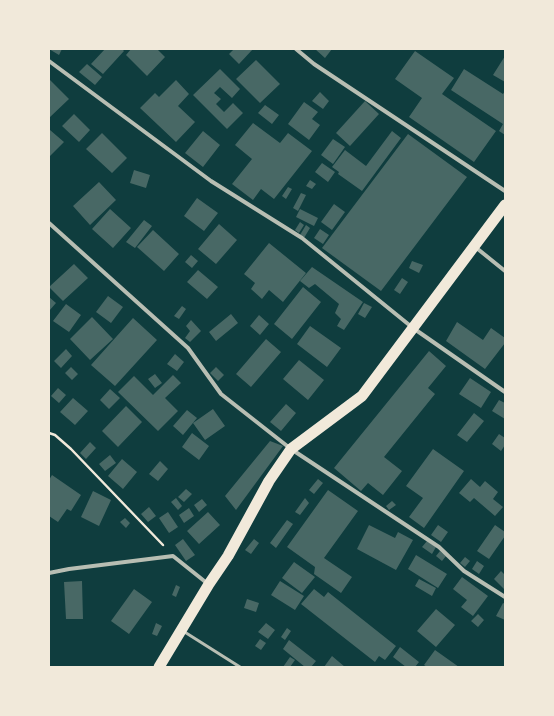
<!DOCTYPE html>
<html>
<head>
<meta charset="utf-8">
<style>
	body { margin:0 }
	#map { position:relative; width:554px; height:716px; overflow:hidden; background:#0f3d3e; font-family:"Open Sans",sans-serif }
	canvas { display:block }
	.frame { position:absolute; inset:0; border:50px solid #f1e9da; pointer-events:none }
</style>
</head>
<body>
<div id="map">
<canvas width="554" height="716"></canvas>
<div class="frame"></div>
</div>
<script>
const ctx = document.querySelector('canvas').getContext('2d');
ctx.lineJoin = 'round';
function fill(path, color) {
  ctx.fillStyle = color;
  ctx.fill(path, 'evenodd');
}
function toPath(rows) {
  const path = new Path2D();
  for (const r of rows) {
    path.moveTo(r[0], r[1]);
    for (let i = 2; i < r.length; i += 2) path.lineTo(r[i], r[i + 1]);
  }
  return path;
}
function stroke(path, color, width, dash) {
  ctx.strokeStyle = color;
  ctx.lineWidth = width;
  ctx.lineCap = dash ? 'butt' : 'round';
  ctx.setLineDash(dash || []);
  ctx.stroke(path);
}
fill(toPath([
	[49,49,62,49,59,55],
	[105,49,122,49,124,51,103,74,91,64],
	[131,49,157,49,165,57,147,76,126,55],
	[234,49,253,49,239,64,229,54],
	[315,49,332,49,325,58],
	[415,51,454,78,442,94,496,131,474,162,409,117,422,98,395,79],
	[505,56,505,82,493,75],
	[256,60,280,84,260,103,236,79],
	[87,64,102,77,95,85,79,72],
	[220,69,240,89,232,98,220,87,214,93,221,99,216,104,224,112,233,103,243,113,227,129,193,95],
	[464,69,503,94,505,91,505,135,499,131,503,124,451,90],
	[49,79,69,99,49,118],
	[176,80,189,94,178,106,195,122,176,142,140,108,155,93,159,97],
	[320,92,329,101,323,109,312,101],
	[365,101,379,114,350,146,336,133],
	[304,102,318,112,312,119,320,125,309,140,288,124],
	[265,105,279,115,272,124,258,113],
	[74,114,90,130,79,142,62,126],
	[253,123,280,143,288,133,312,151,274,199,261,189,253,200,232,184,252,159,235,145],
	[50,130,64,142,49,157,49,131],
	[203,131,220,145,203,167,185,153],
	[392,131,401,138,362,191,338,174,339,172,332,167,345,150,366,166],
	[102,133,127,158,112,173,86,149],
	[408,134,467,177,381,291,322,248],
	[333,139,345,147,333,164,321,155],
	[322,163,335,172,328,182,315,172],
	[134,170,150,175,146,188,130,183],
	[310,180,316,184,312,189,306,186],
	[99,182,116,200,90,225,73,206],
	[288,187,292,189,286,199,282,196],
	[301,193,306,195,298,211,293,208],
	[197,198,218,213,204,231,184,216],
	[334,204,345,212,332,230,321,222],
	[110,209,131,228,113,248,92,229],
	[300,209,318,218,314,226,296,217],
	[144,220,152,226,135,248,126,242],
	[300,222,304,225,299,233,295,230],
	[219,224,237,240,216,264,198,249],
	[306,225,310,228,304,238,300,235],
	[320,229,329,235,323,244,314,238],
	[153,230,179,254,164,271,137,247],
	[269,243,306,273,283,302,269,290,262,299,251,289,255,283,244,274],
	[191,255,198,261,192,268,185,262],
	[412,261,423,265,419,273,409,268],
	[74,264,88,278,63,301,49,287],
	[312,267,363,302,344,330,337,326,341,319,335,313,339,304,315,284,309,288,300,281],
	[198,270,218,287,207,299,187,282],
	[402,278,408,282,400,294,394,290],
	[303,287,321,302,292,339,274,324],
	[108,296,123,307,111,323,96,312],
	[49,297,56,303,49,311],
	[364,303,372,307,365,318,358,314],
	[66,304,81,315,69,332,53,321],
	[182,306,186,309,179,319,174,316],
	[231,314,238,323,216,341,209,332],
	[259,315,269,324,260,335,250,326],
	[92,317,113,339,90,360,70,339],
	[133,318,157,340,115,386,91,365],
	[191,320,201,331,190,342,185,338,190,331,186,326],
	[457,322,483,340,491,328,505,338,505,343,485,369,446,341],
	[310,326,341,348,327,367,297,344],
	[266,339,281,352,251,387,236,374],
	[66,349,72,356,61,368,54,361],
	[429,351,446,366,428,388,435,394,384,457,402,471,383,495,368,483,361,491,334,468],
	[175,354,184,362,177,371,167,364],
	[299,360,324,380,308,400,283,379],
	[71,367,78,374,72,380,65,373],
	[216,367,224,375,218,381,210,373],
	[155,374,162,383,155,388,148,379],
	[173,375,181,383,165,398,178,411,158,431,118,392,134,376,153,395],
	[470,378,491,392,481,408,459,394],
	[58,388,66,395,59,403,51,396],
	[110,389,120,398,109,409,100,400],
	[73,398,88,411,75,425,60,412],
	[499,400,505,403,505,419,492,411],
	[286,404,296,413,281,431,270,422],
	[126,406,142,422,118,447,102,431],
	[213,409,225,426,205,440,193,423],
	[187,410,197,418,183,435,173,426],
	[474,413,484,421,467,442,457,435],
	[192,433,209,446,199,460,182,447],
	[499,434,505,438,505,445,501,451,492,444],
	[270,441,283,446,236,510,225,496],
	[90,442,96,448,86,459,80,453],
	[433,449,464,471,424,528,409,517,423,498,406,486],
	[110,455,116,463,105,471,99,464],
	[122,459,137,472,123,489,108,476],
	[160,461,168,469,158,481,149,474],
	[52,475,81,495,71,511,67,509,58,522,49,516,49,480],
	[318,479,323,483,314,494,309,490],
	[471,479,480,487,485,481,498,492,493,499,503,507,495,516,474,498,470,502,459,493],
	[186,489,192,494,184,502,178,497],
	[328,490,358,511,324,558,352,577,341,593,314,574,315,567,287,547],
	[93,491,111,500,99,526,81,517],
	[176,498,182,506,178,510,171,502],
	[305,498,309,503,300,515,295,512],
	[202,499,207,505,199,512,194,505],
	[392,501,396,505,389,510,386,506],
	[149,507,156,516,148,522,141,514],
	[189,508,194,516,184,523,179,515],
	[168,512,178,527,169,533,159,518],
	[208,512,220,525,199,544,187,531],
	[125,518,130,523,126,528,120,522],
	[287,520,293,524,276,548,270,543],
	[369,525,395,538,398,532,413,540,396,570,357,549],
	[438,525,448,532,441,542,431,535],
	[495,525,505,532,505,536,489,559,477,551],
	[183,539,195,555,186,561,175,545],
	[254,539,259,543,251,554,245,550],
	[427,541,436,547,432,554,422,547],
	[440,551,446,556,442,561,436,556],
	[416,555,447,574,438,588,408,569],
	[465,557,470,561,465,567,460,563],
	[477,561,484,566,479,574,472,569],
	[294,562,315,577,302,593,282,578],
	[501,571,505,575,504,589,494,579],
	[462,577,488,596,473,616,461,607,467,600,453,589],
	[419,579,436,588,432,596,415,586],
	[82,581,83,619,66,619,64,582],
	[280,581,304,596,295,610,271,595],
	[176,585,180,587,176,597,172,595],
	[134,589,152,602,129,634,111,621],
	[314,589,324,597,328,592,396,646,385,660,379,656,375,662,301,604],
	[247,599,259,603,256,612,244,608],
	[503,603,505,604,505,620,496,616],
	[436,609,455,625,436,647,417,631],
	[478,614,484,620,478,627,471,621],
	[156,623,162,626,157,636,152,634],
	[266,623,275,630,268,639,258,632],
	[287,628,291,631,285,640,281,637],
	[260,639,266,643,261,650,255,646],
	[289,640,316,661,311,667,305,667,283,649],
	[400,647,419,662,415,667,406,667,393,657],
	[435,650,459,667,427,667,424,665],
	[332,656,345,667,324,667],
	[290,657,295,660,290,667,283,667]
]), '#486865');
stroke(toPath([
	[49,433,55,435,71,449,163,545]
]), '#f1e9da', 2.5);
stroke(toPath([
	[183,631,240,667]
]), '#b8beb3', 3);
stroke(toPath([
	[296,49,314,64,505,191],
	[49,61,211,181,302,238,413,328,505,392],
	[49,223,188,348,221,394,291,449,439,547,464,571,505,597],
	[474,246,505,271],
	[49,573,69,569,173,556,208,584]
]), '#b8beb3', 4);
stroke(toPath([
	[159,667,209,584,228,556,269,481,291,449,362,396,505,205]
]), '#f1e9da', 11);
</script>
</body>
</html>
